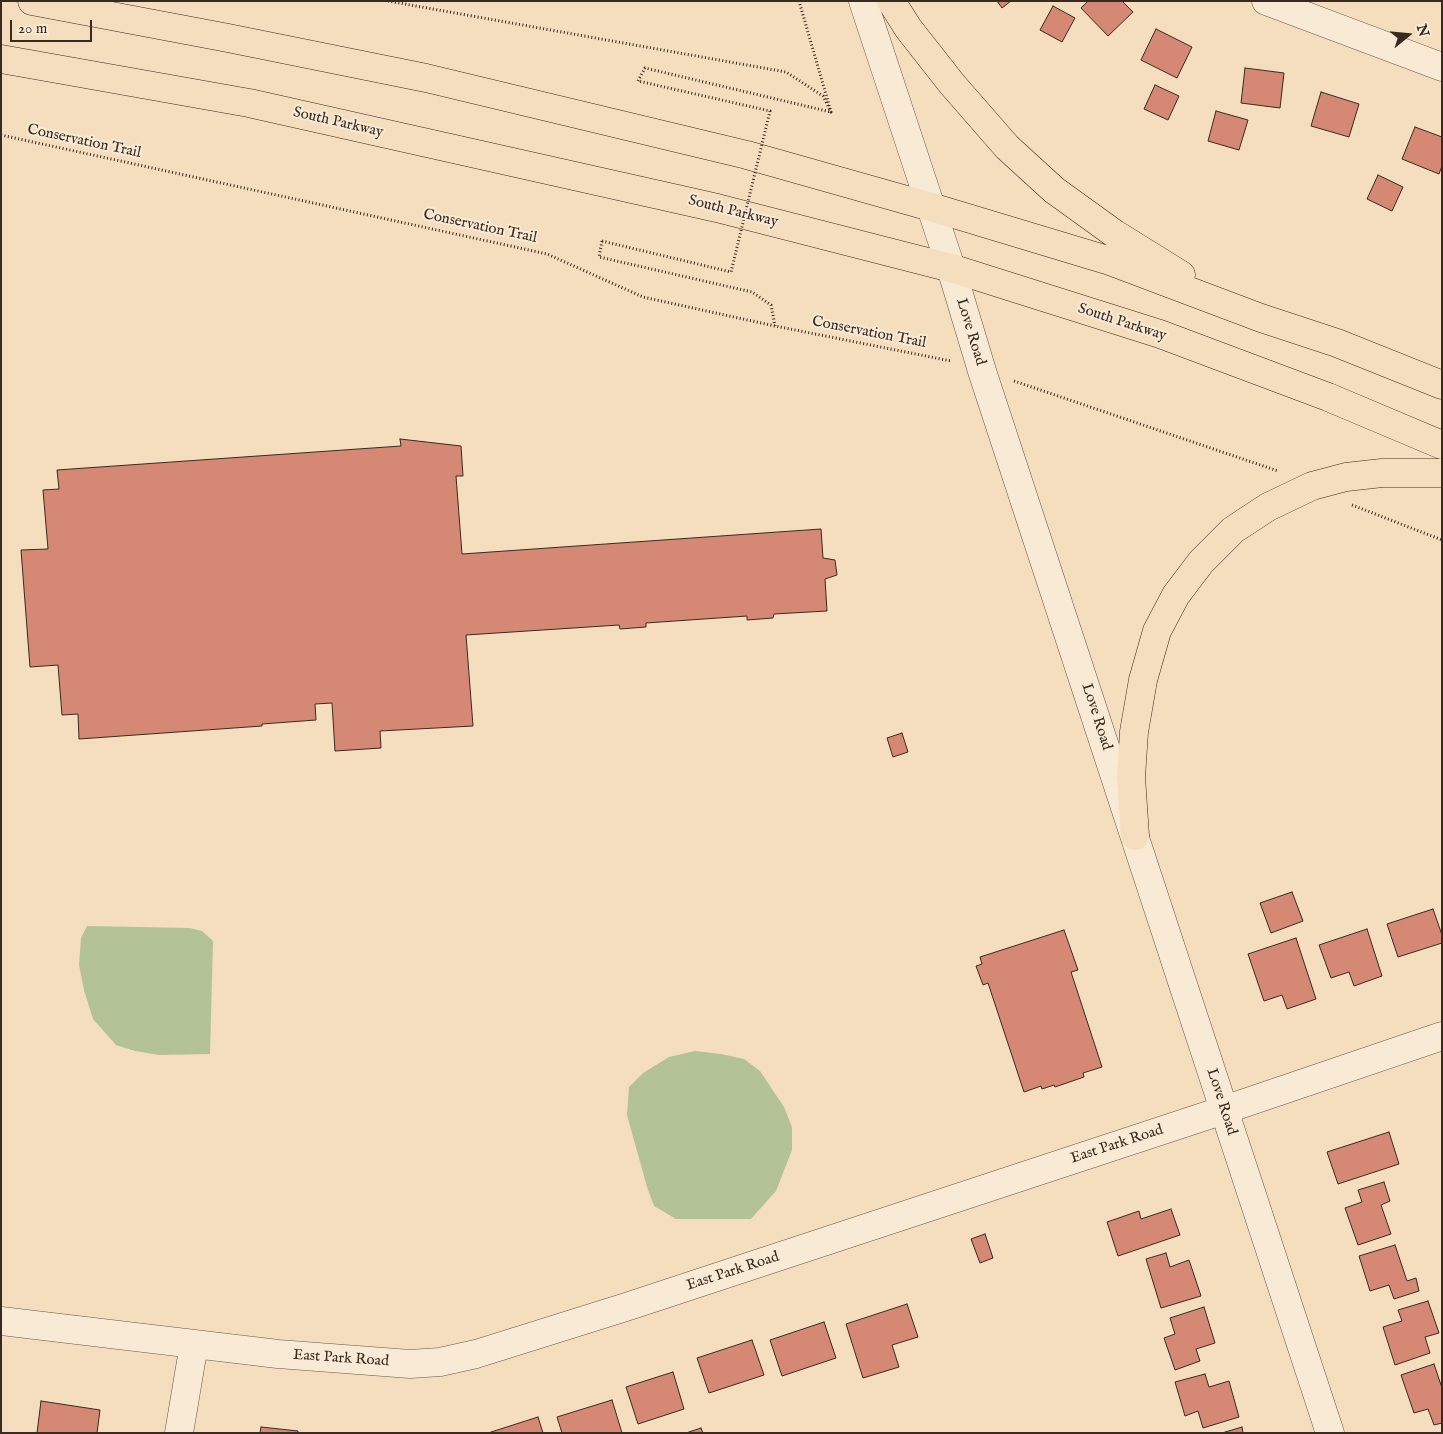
<!DOCTYPE html>
<html>
<head>
<meta charset="utf-8">
<style>
	body { margin:0 }
	#map { position:relative; width:1443px; height:1434px; overflow:hidden; background:#f4debe; font-family:"IM FELL English",serif }
	canvas { display:block }
	.frame { position:absolute; inset:0; border:2px solid #382a20; pointer-events:none }
	.north { position:absolute; left:1383px; top:10px; width:50px; height:50px; -webkit-text-stroke:4px #f8ead5; paint-order:stroke; rotate:73deg; font-size:14px; font-weight:700; line-height:20px; text-align:center; color:#382a20 }
	.north::after { content:''; display:block; margin:auto; width:18px; height:22px; background:#382a20; clip-path:polygon(50% 0,100% 100%,50% 72%,0 100%) }
	.scale { position:absolute; left:10px; top:20px; width:82px; height:22px; box-sizing:border-box; border:2px solid #382a20; border-top:0; padding-left:6px; font-size:15px; line-height:18px; white-space:nowrap; color:#382a20; -webkit-text-stroke:4px #f8ead5; paint-order:stroke }
</style>
</head>
<body>
<div id="map">
<canvas width="1443" height="1434"></canvas>
<div class="frame"></div>
<div class="north">N</div>
<div class="scale">20 m</div>
</div>
<script>
const ctx = document.querySelector('canvas').getContext('2d');
ctx.lineJoin = 'round';
function fill(path, color) {
  ctx.fillStyle = color;
  ctx.fill(path, 'evenodd');
}
function toPath(rows) {
  const path = new Path2D();
  for (const r of rows) {
    path.moveTo(r[0], r[1]);
    for (let i = 2; i < r.length; i += 2) path.lineTo(r[i], r[i + 1]);
  }
  return path;
}
function stroke(path, color, width, dash) {
  ctx.strokeStyle = color;
  ctx.lineWidth = width;
  ctx.lineCap = dash ? 'butt' : 'round';
  ctx.setLineDash(dash || []);
  ctx.stroke(path);
}
function drawText(font, color, halo, rows, align = 'center') {
  ctx.font = font + ' "IM FELL English",serif';
  ctx.lineWidth = 4;
  ctx.setLineDash([]);
  ctx.textBaseline = 'middle';
  ctx.strokeStyle = halo;
  ctx.fillStyle = color;
  for (const [text, x, y, turn = 0] of rows) {
    ctx.save();
    ctx.translate(x, y);
    ctx.rotate((+turn || 0) * Math.PI / 180);
    ctx.textAlign = isNaN(turn) ? turn : align;
    if (halo) ctx.strokeText(text, 0, 0);
    ctx.fillText(text, 0, 0);
    ctx.restore();
  }
}
fill(toPath([
	[87,926,190,928,202,931,213,941,210,1054,159,1055,135,1051,116,1045,93,1019,84,990,79,965,81,938],
	[695,1051,721,1054,744,1059,760,1071,784,1107,792,1127,792,1150,776,1191,751,1219,676,1219,654,1206,647,1187,627,1115,629,1087,643,1073,669,1057]
]), '#b4c297');
const building = toPath([
	[997,1,1011,1,1002,8,997,1],
	[1088,1,1122,1,1133,12,1108,36,1081,8,1088,1],
	[1053,6,1075,18,1062,42,1040,30,1053,6],
	[1156,29,1192,47,1177,78,1141,60,1156,29],
	[1245,68,1284,73,1280,108,1241,103,1245,68],
	[1155,85,1179,96,1168,120,1144,109,1155,85],
	[1321,92,1359,104,1349,137,1311,126,1321,92],
	[1216,111,1248,120,1239,150,1208,141,1216,111],
	[1415,127,1442,137,1442,166,1439,174,1402,159,1415,127],
	[1378,175,1403,187,1392,211,1367,199,1378,175],
	[400,439,461,446,463,476,456,476,462,554,821,529,823,558,835,560,837,575,825,579,827,611,774,614,773,618,747,620,747,616,646,623,646,627,620,629,619,625,466,635,473,726,380,731,381,748,335,751,332,703,315,704,316,720,262,724,262,726,79,739,78,714,62,715,58,665,30,667,21,550,48,549,43,490,59,489,57,470,401,446,400,439],
	[902,733,908,752,893,757,887,738,902,733],
	[1292,892,1303,921,1271,933,1260,903,1292,892],
	[1433,909,1442,935,1442,943,1398,957,1387,924,1433,909],
	[1367,929,1382,976,1354,986,1349,972,1331,978,1319,945,1367,929],
	[1064,930,1078,970,1071,972,1102,1067,1083,1073,1084,1077,1055,1087,1054,1085,1042,1089,1041,1086,1024,1092,988,983,983,985,976,966,982,964,980,957,1064,930],
	[1296,938,1316,999,1287,1009,1282,995,1264,1001,1248,954,1296,938],
	[1389,1132,1399,1164,1338,1184,1327,1152,1389,1132],
	[1384,1182,1390,1201,1381,1205,1391,1234,1358,1245,1345,1208,1362,1202,1358,1190,1384,1182],
	[1171,1209,1180,1235,1118,1256,1107,1222,1139,1211,1141,1219,1171,1209],
	[985,1234,993,1258,980,1263,971,1239,985,1234],
	[1395,1245,1407,1281,1416,1278,1419,1291,1394,1299,1389,1285,1370,1291,1359,1256,1395,1245],
	[1166,1253,1170,1267,1189,1260,1201,1296,1161,1308,1146,1259,1166,1253],
	[1428,1301,1439,1333,1425,1337,1430,1353,1395,1365,1383,1327,1402,1321,1398,1310,1428,1301],
	[907,1304,918,1337,892,1345,899,1367,863,1378,846,1324,907,1304],
	[1204,1307,1215,1343,1196,1349,1200,1361,1175,1370,1164,1338,1175,1334,1170,1318,1204,1307],
	[824,1322,836,1358,782,1376,770,1340,824,1322],
	[752,1340,764,1375,709,1393,697,1358,752,1340],
	[1434,1364,1442,1388,1442,1423,1434,1425,1428,1409,1414,1413,1401,1375,1434,1364],
	[673,1372,684,1409,638,1424,626,1387,673,1372],
	[1205,1374,1209,1387,1229,1381,1239,1417,1203,1428,1198,1411,1185,1416,1175,1382,1205,1374],
	[612,1400,622,1433,562,1433,557,1417,612,1400],
	[41,1401,100,1410,97,1433,37,1433,41,1401],
	[538,1417,543,1433,488,1433,538,1417],
	[261,1427,298,1431,298,1433,260,1433,261,1427],
	[1242,1427,1243,1433,1222,1433,1242,1427],
	[701,1428,703,1433,686,1433,701,1428]
]);
fill(building, '#d58974');
stroke(building, '#382a20', 1);
const minor = toPath([
	[863,1,951,268,982,371,1330,1433],
	[1266,1,1442,67],
	[1,1321,278,1354,410,1364,440,1362,476,1354,626,1307,1224,1110,1442,1036],
	[179,1433,194,1344]
]);
const major = toPath([
	[32,1,228,38,426,78,747,155,931,207,1107,260,1261,318,1337,343,1442,385],
	[891,1,908,28,952,84,1007,147,1054,190,1115,234,1181,275],
	[1,59,249,103,717,208,951,268,1160,334,1328,397,1442,445],
	[1135,836,1131,777,1134,732,1143,680,1157,631,1176,595,1201,562,1233,530,1268,507,1312,486,1346,477,1382,473,1442,473]
]);
stroke(minor, '#675748', 29);
stroke(major, '#382a20', 29);
stroke(toPath([
	[388,1,786,72,823,96,831,112,799,1],
	[638,81,645,68,831,112],
	[1,135,547,254,643,297,775,326,951,361],
	[602,241,599,257,752,292,771,305,775,326],
	[1014,381,1278,471],
	[1352,505,1442,540]
]), '#382a20', 3, [1, 2.5]);
stroke(minor, '#f8ead5', 28);
stroke(major, '#f4debe', 28);
stroke(toPath([
	[602,241,731,272,770,111,638,81]
]), '#382a20', 3, [1, 2.5]);
drawText('15px', '#382a20', '#f8ead5', [
	["South Parkway",338,123,13],
	["Conservation Trail",84,142,12],
	["South Parkway",733,212,14],
	["Conservation Trail",480,227,12],
	["South Parkway",1122,323,18],
	["Love Road",970,332,73],
	["Conservation Trail",869,333,11],
	["Love Road",1096,717,72],
	["Love Road",1221,1102,72],
	["East Park Road",1117,1145,-18],
	["East Park Road",733,1272,-18],
	["East Park Road",341,1359,4]
]);
</script>
</body>
</html>
